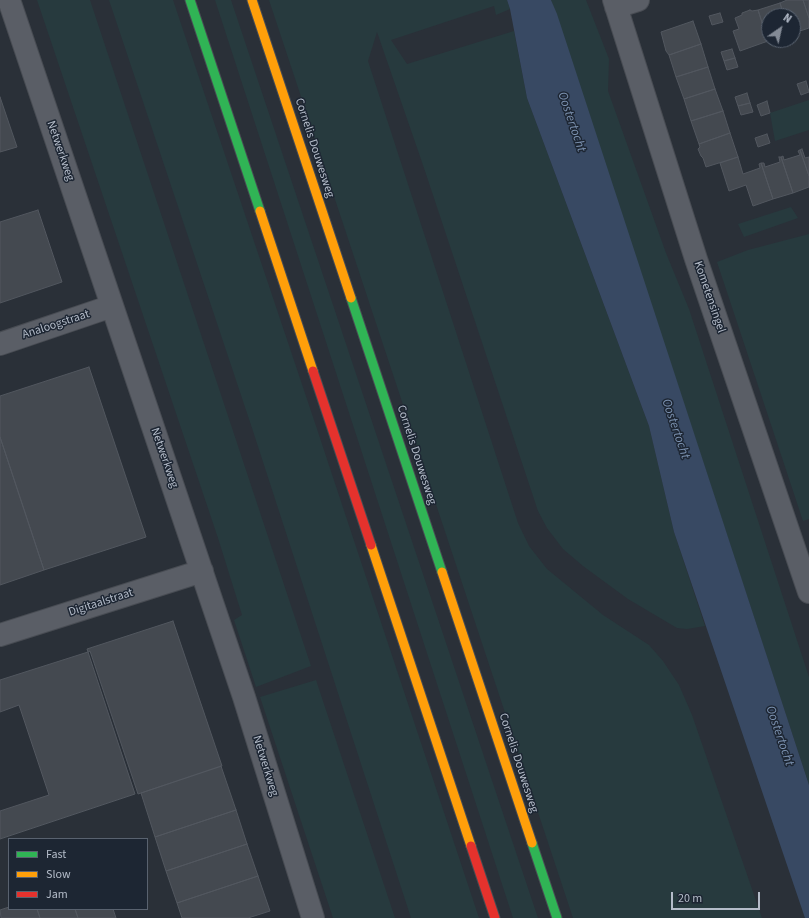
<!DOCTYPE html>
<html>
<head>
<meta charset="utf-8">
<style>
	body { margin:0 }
	#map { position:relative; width:809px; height:918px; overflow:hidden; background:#2a3038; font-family:"Source Sans 3",sans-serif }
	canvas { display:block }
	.legend { position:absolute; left:8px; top:838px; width:140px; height:72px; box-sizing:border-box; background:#1d2633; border:1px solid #59626f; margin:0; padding:5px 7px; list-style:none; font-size:12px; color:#b4bcc9 }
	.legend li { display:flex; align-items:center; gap:8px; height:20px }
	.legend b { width:20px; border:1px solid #59626f }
	.north { position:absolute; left:761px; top:8px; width:40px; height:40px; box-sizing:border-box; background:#1d2633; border:1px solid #59626f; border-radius:50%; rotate:34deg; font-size:11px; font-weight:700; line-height:16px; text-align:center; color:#b4bcc9 }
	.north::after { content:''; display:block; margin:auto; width:14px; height:18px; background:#848b96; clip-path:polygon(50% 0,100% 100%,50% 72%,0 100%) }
	.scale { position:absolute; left:671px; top:892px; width:89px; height:18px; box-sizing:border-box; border:2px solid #b4bcc9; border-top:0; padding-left:5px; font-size:12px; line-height:14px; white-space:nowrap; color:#b4bcc9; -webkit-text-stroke:3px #1d2633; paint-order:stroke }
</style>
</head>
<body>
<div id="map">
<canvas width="809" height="918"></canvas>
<ul class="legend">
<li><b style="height:5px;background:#30b455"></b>Fast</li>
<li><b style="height:5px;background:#ff9f0a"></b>Slow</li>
<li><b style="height:5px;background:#e5322d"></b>Jam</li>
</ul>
<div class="north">N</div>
<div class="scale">20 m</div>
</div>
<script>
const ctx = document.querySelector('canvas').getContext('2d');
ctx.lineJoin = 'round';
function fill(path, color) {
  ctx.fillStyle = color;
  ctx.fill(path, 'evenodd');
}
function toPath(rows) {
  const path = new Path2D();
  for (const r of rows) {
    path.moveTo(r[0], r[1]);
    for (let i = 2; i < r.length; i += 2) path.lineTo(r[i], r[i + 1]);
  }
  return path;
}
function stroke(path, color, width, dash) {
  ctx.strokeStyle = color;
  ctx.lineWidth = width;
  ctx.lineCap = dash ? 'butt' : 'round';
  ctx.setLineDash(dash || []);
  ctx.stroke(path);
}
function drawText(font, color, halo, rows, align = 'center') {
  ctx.font = font + ' "Source Sans 3",sans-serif';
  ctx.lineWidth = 3;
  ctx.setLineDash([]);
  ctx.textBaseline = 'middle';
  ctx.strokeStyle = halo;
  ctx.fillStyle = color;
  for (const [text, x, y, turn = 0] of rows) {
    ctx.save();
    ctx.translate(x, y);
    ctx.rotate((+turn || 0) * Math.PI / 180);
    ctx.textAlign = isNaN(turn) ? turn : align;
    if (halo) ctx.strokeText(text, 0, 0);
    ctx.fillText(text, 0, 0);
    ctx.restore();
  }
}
fill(toPath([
	[37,0,90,0,311,666,256,687,234,620,242,615,218,538],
	[109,0,173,0,316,426,479,918,411,918,252,428],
	[215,0,231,0,538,918,513,918],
	[269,0,507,0,510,9,496,15,494,6,391,40,407,64,514,31,527,98,649,426,674,532,705,626,687,629,677,628,655,615,628,599,583,566,563,549,547,528,538,511,424,168,377,32,368,61,518,523,529,546,547,569,603,615,649,645,663,661,679,685,692,715,762,918,573,918],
	[551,0,586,0,609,59,608,91,666,253,689,309,809,677,809,785],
	[809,100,809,130,775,141,770,113],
	[791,207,798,218,744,237,738,224],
	[809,234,809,519,803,521,717,262,748,250],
	[316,680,395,918,333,918,260,697]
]), '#273a3e');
fill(toPath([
	[507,0,551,0,557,14,809,785,809,918,805,918,674,532,649,426,527,98,510,9]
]), '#384963');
const building = toPath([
	[787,0,803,0,809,18,809,28,794,33,793,29,793,16,784,16,780,3,787,0],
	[803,0,809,0,809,18,803,0],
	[780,3,784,16,769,16,769,40,773,40,768,41,758,10,780,3],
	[750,10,752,11,758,10,768,41,740,51,733,31,739,29,735,18,742,15,742,13,750,10],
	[720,13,723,22,712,25,709,16,720,13],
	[693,21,701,44,669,55,666,51,661,32,693,21],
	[701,44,708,67,676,77,669,55,701,44],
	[732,49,735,58,724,61,721,52,732,49],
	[735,58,738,67,727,70,724,61,735,58],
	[708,67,715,89,684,99,676,77,708,67],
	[806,81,809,92,801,95,797,84,806,81],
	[715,89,723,111,691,121,684,99,715,89],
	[747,93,750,103,738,106,735,97,747,93],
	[0,97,17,147,0,152,0,97],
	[767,101,770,113,761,116,757,105,767,101],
	[750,103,753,112,741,115,738,106,750,103],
	[723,111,730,133,699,144,691,121,723,111],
	[730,133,738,157,706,167,703,158,701,156,698,149,700,147,699,144,730,133],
	[767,134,770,143,758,147,755,138,767,134],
	[802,149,805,158,809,157,809,176,800,150,802,149],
	[800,150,809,176,809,187,793,193,781,157,783,156,784,160,800,155,798,151,800,150],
	[738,157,743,174,760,168,759,164,761,163,773,199,753,206,746,185,729,191,720,163,738,157],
	[779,157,781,157,793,193,773,199,761,163,764,163,765,167,780,162,779,157],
	[38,210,62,282,0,303,0,222,38,210],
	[89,367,146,537,44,570,0,437,0,396,89,367],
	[0,437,44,570,0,585,0,437],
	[173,621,222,766,138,794,90,651,88,652,87,649,173,621],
	[88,652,135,794,0,839,0,811,49,795,19,705,0,712,0,680,88,652],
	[221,766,236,810,155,837,141,793,221,766],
	[236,810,247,844,166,871,155,837,236,810],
	[247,844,258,876,177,903,166,871,247,844],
	[258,876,270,911,248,918,182,918,177,903,258,876],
	[9,907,9,909,37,909,40,918,1,918,0,910,9,907],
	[37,909,75,909,78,918,40,918,37,909],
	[75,909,113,909,116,918,78,918,75,909]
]);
fill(building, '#444950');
stroke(building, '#52575f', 1);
const street = toPath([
	[9,0,244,697,313,918],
	[614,0,696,259,809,592],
	[616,7,638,0],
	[0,344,112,306],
	[0,635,202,571]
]);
const fast = toPath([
	[190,0,260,211],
	[351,298,442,572],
	[532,843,557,918]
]);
const slow = toPath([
	[252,0,351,298],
	[260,211,313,371],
	[371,545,471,846],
	[442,572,532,843]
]);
const jam = toPath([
	[313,371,371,545],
	[471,846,495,918]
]);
stroke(street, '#484c53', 24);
stroke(fast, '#484c53', 11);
stroke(slow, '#484c53', 11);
stroke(jam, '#484c53', 11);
stroke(street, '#5a5e66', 22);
stroke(fast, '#30b455', 9);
stroke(slow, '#ff9f0a', 9);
stroke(jam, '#e5322d', 9);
drawText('12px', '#b4bcc9', '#1d2633', [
	["Cornelis Douwesweg",314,148,72],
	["Netwerkweg",60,151,71],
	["Kometensingel",709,297,71],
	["Analoogstraat",56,325,-18],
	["Cornelis Douwesweg",416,455,72],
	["Netwerkweg",164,458,71],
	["Digitaalstraat",101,603,-18],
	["Cornelis Douwesweg",518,763,72],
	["Netwerkweg",265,766,73]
]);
drawText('italic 13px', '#7c92b1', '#1d2633', [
	["Oostertocht",571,122,71],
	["Oostertocht",675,429,71],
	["Oostertocht",779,736,71]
]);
</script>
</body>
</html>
